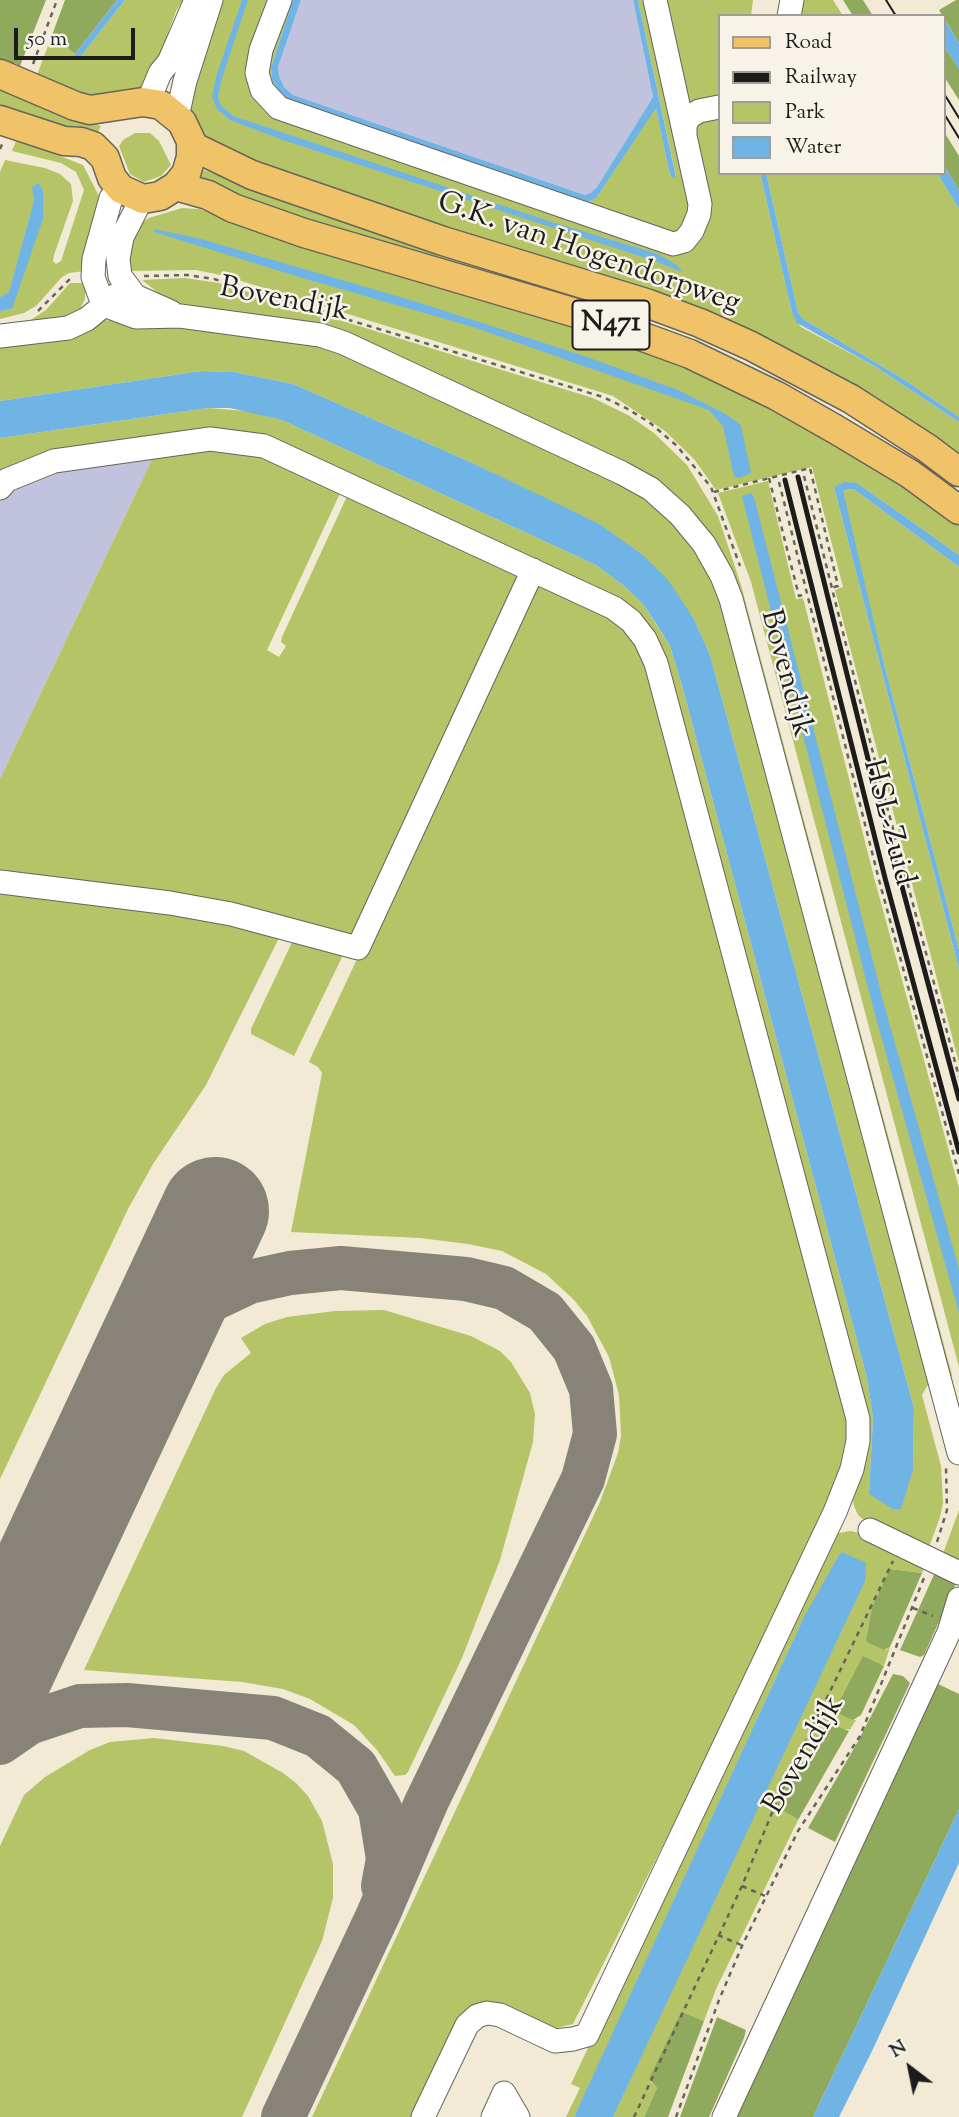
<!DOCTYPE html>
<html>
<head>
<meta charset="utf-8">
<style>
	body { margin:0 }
	#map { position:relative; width:959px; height:2117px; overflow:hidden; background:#f2ead4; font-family:"Sorts Mill Goudy",serif }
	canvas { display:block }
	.legend { position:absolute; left:718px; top:14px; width:228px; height:161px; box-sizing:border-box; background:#f7f3e8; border:2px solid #9f9d96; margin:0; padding:9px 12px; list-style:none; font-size:21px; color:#1c1c1c }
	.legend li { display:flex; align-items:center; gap:14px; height:35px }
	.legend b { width:35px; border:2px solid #9f9d96 }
	.north { position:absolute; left:875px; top:2033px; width:70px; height:70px; -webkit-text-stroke:5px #f7f3e8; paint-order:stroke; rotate:328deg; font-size:19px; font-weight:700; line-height:28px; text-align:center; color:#1c1c1c }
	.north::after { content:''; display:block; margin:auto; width:24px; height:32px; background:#1c1c1c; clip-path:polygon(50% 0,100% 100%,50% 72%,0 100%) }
	.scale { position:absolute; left:14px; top:28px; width:121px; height:32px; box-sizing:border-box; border:4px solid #1c1c1c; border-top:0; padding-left:9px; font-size:21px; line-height:24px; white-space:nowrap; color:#1c1c1c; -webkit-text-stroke:5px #f7f3e8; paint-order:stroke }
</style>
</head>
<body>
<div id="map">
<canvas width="959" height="2117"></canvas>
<ul class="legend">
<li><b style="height:9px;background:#f1c369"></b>Road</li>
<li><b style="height:9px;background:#1c1c1c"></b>Railway</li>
<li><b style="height:19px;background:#b4c467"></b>Park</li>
<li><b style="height:19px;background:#6fb4e5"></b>Water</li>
</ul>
<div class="north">N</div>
<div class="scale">50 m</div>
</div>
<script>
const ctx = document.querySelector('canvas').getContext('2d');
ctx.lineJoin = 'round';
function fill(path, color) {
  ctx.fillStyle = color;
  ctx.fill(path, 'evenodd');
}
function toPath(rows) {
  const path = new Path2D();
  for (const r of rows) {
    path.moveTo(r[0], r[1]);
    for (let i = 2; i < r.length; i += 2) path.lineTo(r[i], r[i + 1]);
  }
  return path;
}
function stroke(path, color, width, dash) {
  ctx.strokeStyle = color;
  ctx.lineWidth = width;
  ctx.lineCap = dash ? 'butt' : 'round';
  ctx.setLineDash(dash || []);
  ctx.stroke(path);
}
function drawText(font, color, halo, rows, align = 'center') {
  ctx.font = font + ' "Sorts Mill Goudy",serif';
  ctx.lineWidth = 5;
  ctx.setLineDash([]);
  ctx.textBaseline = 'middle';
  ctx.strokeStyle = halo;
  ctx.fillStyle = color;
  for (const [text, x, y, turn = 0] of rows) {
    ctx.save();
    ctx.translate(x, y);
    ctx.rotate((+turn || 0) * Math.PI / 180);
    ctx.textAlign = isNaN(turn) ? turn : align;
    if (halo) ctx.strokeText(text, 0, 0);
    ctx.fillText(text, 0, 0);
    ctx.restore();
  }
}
fill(toPath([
	[301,0,633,0,653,97,597,187,591,194,585,195,293,95,284,87,279,76,278,67],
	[156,451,0,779,0,491,26,476]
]), '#c1c2dd');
fill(toPath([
	[125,0,183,0,176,11,153,73,139,90,117,102,57,89,56,83,37,75,52,35,75,54,73,58,81,56],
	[220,0,275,0,254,83,692,240,692,125,719,111,719,173,760,173,792,313,801,327,876,367,959,422,959,457,925,433,513,253,209,146,191,120,186,98],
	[284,0,293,0,271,67,272,80,283,98,291,103,583,203,595,199,599,194,656,107,669,171,672,177,676,176,638,0,651,0,678,124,679,141,693,192,694,209,691,223,676,235,660,235,290,109,274,98,264,78,266,52],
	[659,0,753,0,751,16,719,16,719,101,688,109],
	[797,0,833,0,843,16,805,16,798,10],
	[0,89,29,98,101,126,93,141,0,109],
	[135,133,150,133,159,141,171,165,161,176,144,182,130,174,119,146,123,140],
	[17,139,83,165,99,196,99,211,85,271,69,273,62,277,36,306,24,313,0,319,0,311,12,309,34,200,9,293,0,297,0,172,5,160,45,168,60,174,71,184,73,201,54,255,53,261,56,264,61,261,84,190,76,172,61,163,12,151],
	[197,168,622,305,624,312,617,316,189,182],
	[766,173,937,173,959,209,959,417,905,380,803,319,798,312],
	[182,208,199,209,678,360,807,421,959,521,959,555,857,483,834,487,959,969,959,1063,835,590,843,587,812,467,716,490,694,459,665,431,613,396,225,276,196,270,128,271,126,262,136,226,149,218],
	[185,278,219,283,593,398,628,415,654,433,687,465,718,516,741,585,952,1375,950,1380,741,597,691,514,474,394,195,308,171,303,142,280],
	[70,283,86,283,85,299,80,309,71,317,26,323,46,310],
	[96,320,143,321,318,342,640,493,674,523,694,549,716,587,931,1385,927,1386,922,1395,941,1466,943,1503,940,1517,927,1553,870,1525,858,1515,854,1506,850,1487,861,1458,643,626,253,441,0,481,0,438,208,408,247,411,282,420,596,565,623,585,643,604,670,646,683,689,867,1378,873,1416,869,1494,913,1470,914,1408,710,655,694,619,643,555,600,525,466,460,293,384,234,372,201,371,0,401,0,343],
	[234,445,343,487,267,650,279,657,286,646,281,642,282,637,349,492,524,575,351,939,0,877,0,779,156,451],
	[768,481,796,599,803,598,875,881,959,1188,959,1367,751,582,718,493],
	[849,489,855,490,959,567,959,950,883,660,842,494,843,491],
	[535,580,619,623,640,643,854,1439,790,1593,573,2024,556,2028,489,2004,418,2117,312,2117,600,1502,618,1453,621,1436,619,1395,609,1357,587,1316,574,1300,546,1274,502,1251,468,1244,420,1238,291,1232,322,1073,318,1067,309,1062,312,1055],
	[0,886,179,910,281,934,206,1085,153,1164,128,1209,0,1479],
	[295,936,345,951,294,1056,251,1034,251,1029],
	[384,1310,471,1336,500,1351,511,1362,530,1393,535,1414,533,1442,500,1560,462,1658,408,1772,405,1775,395,1776,377,1750,354,1725,310,1699,283,1689,242,1682,84,1670,216,1388,224,1375,251,1353,241,1338,265,1324,287,1317,335,1311],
	[959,1510,959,1569,941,1559],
	[850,1531,871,1535,926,1563,922,1573,890,1569,872,1607,866,1639,886,1650,890,1647,884,1666,883,1664,853,1720,856,1720,849,1731,849,1729,824,1731,809,1757,791,1816,798,1820,716,1989,704,2021,681,2013,650,2081,657,2088,644,2117,613,2117,714,1899,803,1619,588,2088,574,2117,566,2117,580,2088,571,2084,768,1665,834,1534],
	[154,1738,223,1746,244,1751,283,1773,296,1783,308,1796,322,1821,333,1864,333,1898,322,1941,242,2117,0,2117,0,1846,24,1795,45,1777,90,1750,110,1742]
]), '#b4c467');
fill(toPath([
	[0,0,46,0,20,66,15,63,11,71,0,65],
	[65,0,117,0,75,54,52,35],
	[843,0,863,0,873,16,853,16],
	[956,0,959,0,959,43,939,10],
	[943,44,959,69,959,100,943,75],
	[943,130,959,156,959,190,943,164],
	[937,1568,958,1579,924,1655,920,1657,900,1650],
	[890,1569,922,1573,890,1647,884,1650,867,1642,866,1639,872,1607],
	[863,1656,884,1666,861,1715,853,1720,835,1712,835,1710],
	[893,1674,903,1676,910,1683,835,1842,808,1828,857,1743],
	[936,1683,959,1694,959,1809,813,2117,737,2117],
	[829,1723,849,1731,798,1820,777,1806,783,1792,809,1757],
	[681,2012,704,2021,668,2117,644,2117,657,2088,649,2079],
	[717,2017,746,2030,744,2038,709,2117,680,2117]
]), '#8faa5c');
fill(toPath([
	[117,0,125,0,81,56,74,59,72,58,75,54],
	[242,0,248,0,222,78,218,96,220,104,233,116,552,222,658,254,678,266,682,272,655,261,280,139,230,120,217,109,212,97,216,77],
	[293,0,301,0,278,67,279,76,284,87,293,95,585,195,591,193,597,187,653,97,633,0,638,0,676,177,672,178,669,171,656,108,599,194,595,199,583,203,283,98,272,80,271,67],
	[943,17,959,43,959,69,943,44],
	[943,164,959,190,959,209,937,173,943,173],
	[760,173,766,173,798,312,803,319,905,380,959,417,959,422,876,367,797,323,792,313],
	[38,183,43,190,43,219,12,309,0,311,0,297,9,292,34,200,32,187],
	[154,229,201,239,417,302,584,356,678,390,724,413,741,425,751,473,739,478,734,476,723,426,709,410,473,327,299,277,154,232],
	[201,371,234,372,293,384,466,460,571,510,601,525,643,555,668,580,694,619,710,655,914,1408,913,1470,901,1509,893,1509,869,1494,873,1417,867,1378,683,689,670,646,657,625,643,604,623,585,596,565,282,420,230,408,208,408,0,438,0,401],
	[844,482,857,483,959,555,959,567,855,490,849,489,843,491,883,660,959,950,959,969,834,487],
	[751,493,754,497,885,1008,959,1269,959,1313,874,1011,775,627,742,496],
	[842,1552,866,1563,865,1581,613,2117,574,2117,803,1619,839,1555],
	[959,1809,959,1863,873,2049,839,2117,813,2117]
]), '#6fb4e5');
stroke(toPath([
	[129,1394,176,1331,211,1300,249,1282,290,1273,341,1268,466,1279,504,1288,545,1312,574,1348,591,1389,595,1434,583,1479,426,1803,378,1915,283,2117],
	[0,1743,29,1723,80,1706,127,1705,273,1718,318,1736,356,1767,380,1809,388,1859,383,1886]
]), '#878378', 44);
stroke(toPath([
	[0,1670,215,1211]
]), '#878378', 108);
const minor = toPath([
	[280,0,261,50,257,73,262,90,279,108,673,244,684,241,692,231,699,214,700,204,655,0],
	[789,16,792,0],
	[148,102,160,73,169,62,196,0],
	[177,117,185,81,211,0],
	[685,136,685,125,689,117,699,111,719,107],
	[111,198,94,259,93,277,100,296,112,308,136,317,180,316,320,335,344,343,622,473,651,489,680,515,704,544,722,576,731,599,959,1453],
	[136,210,122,237,118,259,120,276,135,296,171,312],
	[0,336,68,328,87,319,116,295],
	[0,488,7,480,54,461,210,439,264,446,614,608,631,621,645,639,656,663,858,1419,858,1441,852,1469,835,1512,587,2035,573,2039,555,2041,500,2015,487,2013,477,2016,467,2025,423,2117],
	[0,882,170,903,231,914,358,948,533,570],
	[870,1530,959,1573],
	[493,2117,504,2093,518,2117],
	[724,2117,949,1632,959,1599]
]);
const major = toPath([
	[0,74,75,106,90,110,143,102,161,105,182,122,191,141,191,157,186,174,176,186,160,196,143,199,121,189,112,178,105,158,93,146,81,142,64,141,0,120],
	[192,146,252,175,443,241,649,304,700,323,751,346,851,399,927,448,959,472],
	[176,186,208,195,233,208,304,233,586,316,690,354,777,396,835,429,910,474,959,510]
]);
stroke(minor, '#67645c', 25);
stroke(major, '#67645c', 31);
stroke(toPath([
	[33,64,57,0],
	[0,149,3,142],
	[144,276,187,275,214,279,603,397,626,408,649,422,677,446,711,487,740,566],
	[38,311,71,278,74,278],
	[804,476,876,765,959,1077],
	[769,478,799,596,806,594],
	[779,482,879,880,959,1174],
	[714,492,810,468,838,586,831,588],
	[937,1542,947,1510,946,1467],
	[913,1608,933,1616],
	[742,1886,765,1896],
	[718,1935,741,1945],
	[634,2117,742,1886,776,1803,893,1561],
	[676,2117,719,2000,742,1946,798,1831,860,1736,924,1578]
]), '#67645c', 2.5, [5, 5]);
stroke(minor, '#fff', 23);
stroke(major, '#f1c369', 28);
stroke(toPath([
	[886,0,896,16],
	[943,92,959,118],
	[943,112,959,138]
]), '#1c1c1c', 2);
stroke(toPath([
	[798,477,870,767,959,1099],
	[785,480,885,878,959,1152]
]), '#1c1c1c', 5);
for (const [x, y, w] of [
	[611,325,77]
]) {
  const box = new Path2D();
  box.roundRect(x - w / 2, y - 24.5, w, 49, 5);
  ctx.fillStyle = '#f7f3e8';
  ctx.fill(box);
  stroke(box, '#1c1c1c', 2);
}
drawText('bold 28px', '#1c1c1c', null, [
	["N471",611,325]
]);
drawText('30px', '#1c1c1c', '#f7f3e8', [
	["G.K. van Hogendorpweg",588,255,19],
	["Bovendijk",284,302,11],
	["Bovendijk",784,674,75],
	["HSL-Zuid",886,823,75],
	["Bovendijk",806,1756,-60]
]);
</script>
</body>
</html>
